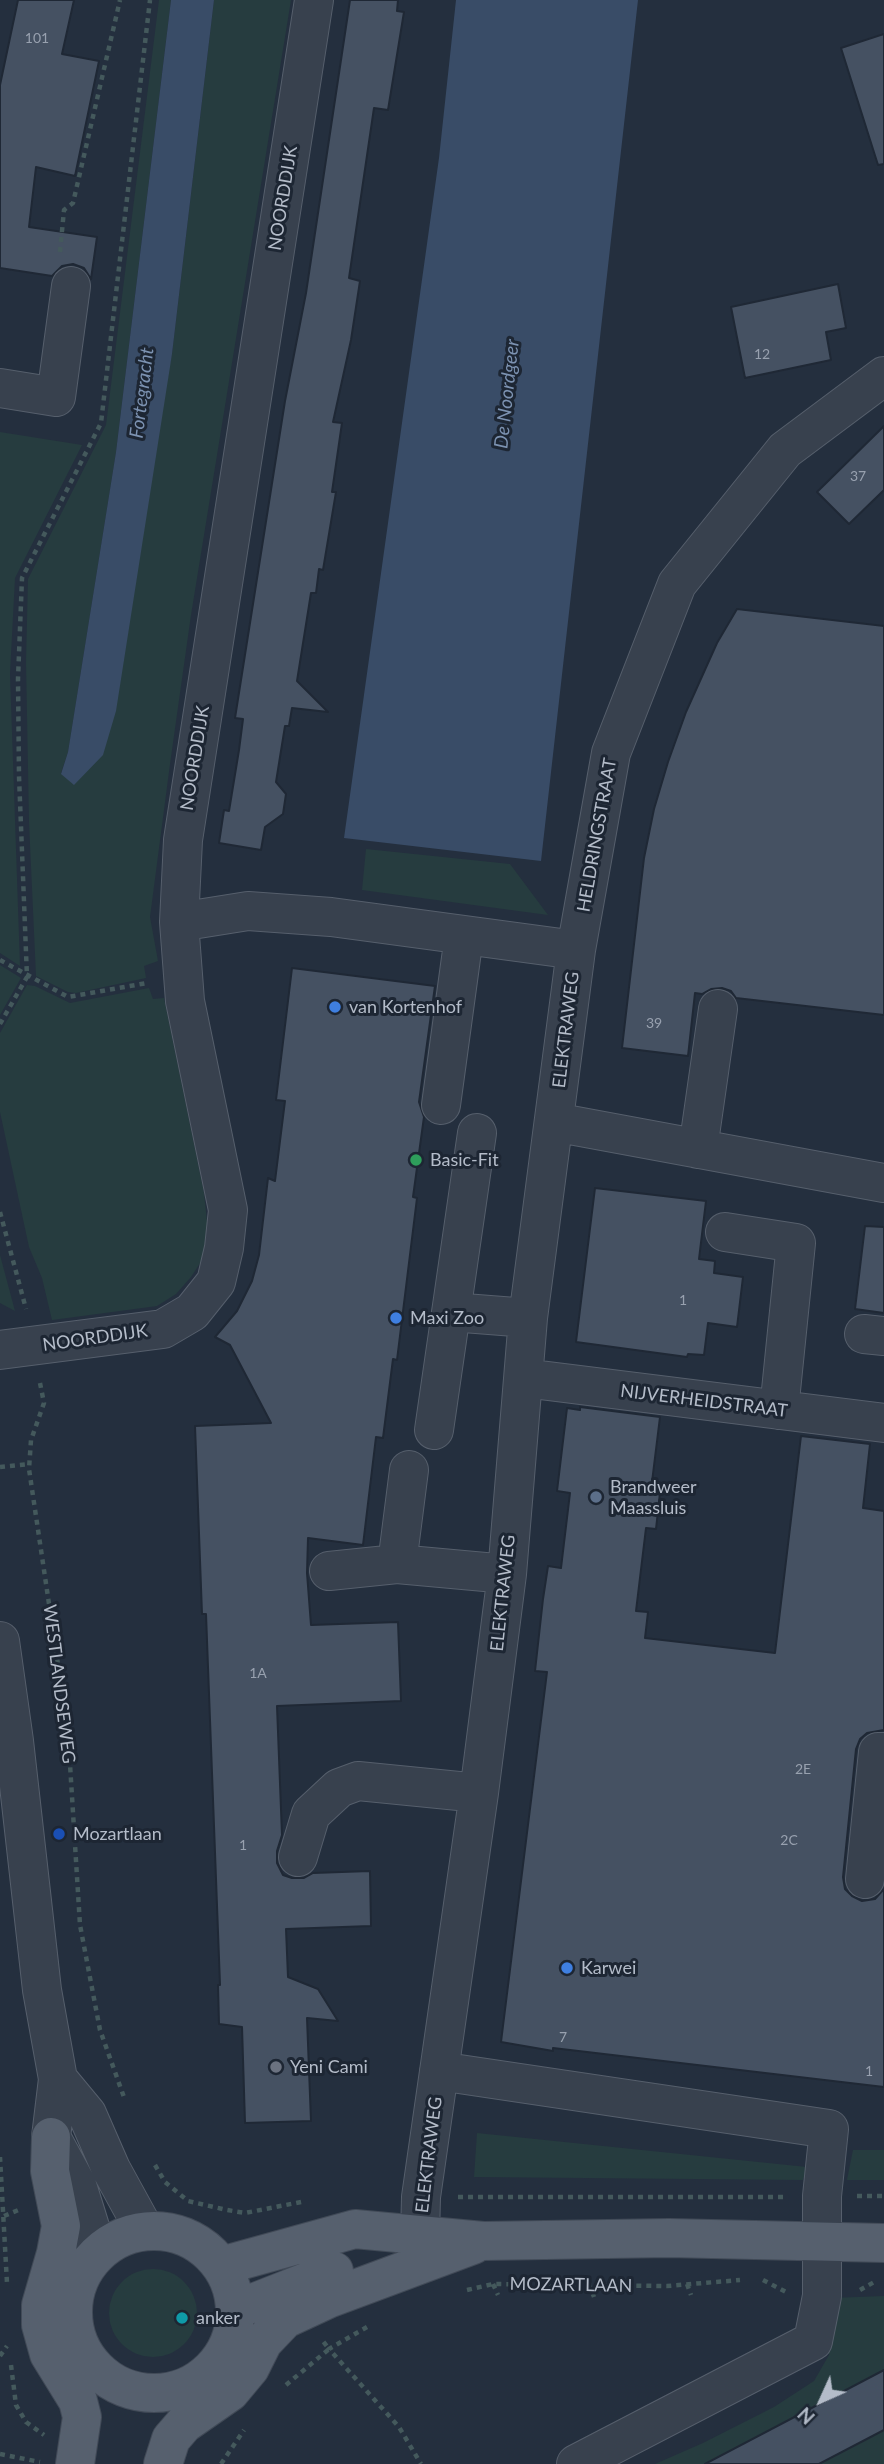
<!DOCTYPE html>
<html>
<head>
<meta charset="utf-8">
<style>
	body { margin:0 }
	#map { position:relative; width:884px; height:2464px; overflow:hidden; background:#242f3e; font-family:Lato,sans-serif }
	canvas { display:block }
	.north { position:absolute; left:786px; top:2366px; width:70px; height:70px; -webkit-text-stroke:5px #1d2633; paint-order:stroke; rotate:225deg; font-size:19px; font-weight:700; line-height:28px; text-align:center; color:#b4bcc9 }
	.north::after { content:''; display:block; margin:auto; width:24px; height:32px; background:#b4bcc9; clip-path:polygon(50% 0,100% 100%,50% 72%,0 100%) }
</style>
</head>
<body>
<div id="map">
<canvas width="884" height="2464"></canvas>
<div class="north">N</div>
</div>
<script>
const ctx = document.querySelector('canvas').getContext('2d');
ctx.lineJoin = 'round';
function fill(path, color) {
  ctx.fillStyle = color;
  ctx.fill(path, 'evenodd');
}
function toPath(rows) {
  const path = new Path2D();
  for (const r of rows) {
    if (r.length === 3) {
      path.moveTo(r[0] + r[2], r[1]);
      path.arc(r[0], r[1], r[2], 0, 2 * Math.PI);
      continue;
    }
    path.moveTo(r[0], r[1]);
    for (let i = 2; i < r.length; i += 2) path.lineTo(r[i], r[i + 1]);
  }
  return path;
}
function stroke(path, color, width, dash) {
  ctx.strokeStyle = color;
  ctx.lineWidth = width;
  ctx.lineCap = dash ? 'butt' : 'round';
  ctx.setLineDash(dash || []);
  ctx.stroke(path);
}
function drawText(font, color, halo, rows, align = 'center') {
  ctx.font = font + ' Lato,sans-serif';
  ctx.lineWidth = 6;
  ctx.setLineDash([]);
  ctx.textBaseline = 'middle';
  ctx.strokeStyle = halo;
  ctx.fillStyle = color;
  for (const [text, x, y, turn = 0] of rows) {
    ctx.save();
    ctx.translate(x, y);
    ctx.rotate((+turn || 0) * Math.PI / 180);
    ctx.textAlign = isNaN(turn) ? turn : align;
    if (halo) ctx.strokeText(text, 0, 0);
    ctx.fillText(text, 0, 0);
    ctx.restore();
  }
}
fill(toPath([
	[159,0,171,0,116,452,68,752,61,773,74,784,172,354,214,0,291,0,191,615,170,764,150,917,158,961,144,966,146,978,76,993,68,992,36,976,29,822,26,662,28,579,106,425],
	[0,432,82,445,15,578,10,674,20,966,0,953],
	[366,849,510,864,548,915,362,890],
	[0,965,21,978,0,1015],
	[27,985,35,986,70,1003,149,988,153,999,164,998,204,1193,208,1231,204,1257,191,1277,176,1294,157,1306,52,1320,42,1278,29,1247,0,1112,0,1033],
	[0,1255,4,1270,15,1311,0,1303],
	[477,2133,807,2167,803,2180,474,2177],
	[853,2150,884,2150,884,2180,847,2180],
	[153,2313,44],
	[884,2296,884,2464,655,2464,703,2443,774,2407,814,2381,829,2355,832,2298]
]), '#263c3f');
fill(toPath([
	[171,0,214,0,172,354,116,711,103,755,74,785,61,774,68,752,116,452],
	[456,0,638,0,541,861,344,838,439,158]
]), '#394c67');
const building = toPath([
	[18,0,74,0,62,54,99,61,75,176,36,167,29,227,97,237,91,279,84,268,73,264,62,266,52,276,0,268,0,85,18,0],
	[350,0,398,0,397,11,404,12,388,110,374,108,349,278,360,281,351,340,333,422,342,423,332,492,336,492,323,570,319,569,316,593,311,593,297,681,328,712,292,708,289,726,285,726,276,782,286,794,283,814,265,827,261,850,219,843,224,810,229,811,239,750,243,719,235,718,285,401,306,293,350,0],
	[884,34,884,164,878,165,841,48,884,34],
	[838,284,846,328,826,332,831,360,745,378,731,307,838,284],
	[884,426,884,490,849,524,817,492,884,426],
	[737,609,884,626,884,1015,736,998,731,991,722,988,711,989,702,994,695,993,688,1056,622,1048,644,858,654,809,668,762,686,712,717,643,737,609],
	[292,968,435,986,419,1102,424,1117,413,1197,417,1198,397,1360,393,1359,383,1438,376,1437,363,1545,308,1538,307,1573,311,1625,398,1622,401,1701,277,1706,282,1835,277,1851,277,1863,283,1875,292,1878,304,1878,313,1873,370,1871,371,1926,286,1929,288,1977,318,1989,338,2021,307,2018,311,2121,245,2123,242,2027,219,2024,218,1985,220,1985,206,1614,202,1614,195,1426,271,1423,230,1345,215,1337,237,1311,252,1281,259,1255,268,1178,275,1181,285,1101,276,1100,292,968],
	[595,1188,706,1201,699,1259,715,1261,714,1273,743,1277,737,1327,708,1323,704,1355,688,1354,687,1357,576,1342,595,1188],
	[865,1226,884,1227,884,1313,855,1309,865,1226],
	[580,1407,660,1417,652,1482,661,1483,658,1511,656,1529,646,1528,636,1611,648,1612,645,1638,775,1653,801,1436,870,1444,863,1508,884,1511,884,1730,867,1733,860,1739,856,1749,843,1877,845,1889,852,1896,862,1901,875,1899,884,1889,884,2087,553,2048,553,2051,501,2042,547,1672,535,1671,543,1599,548,1566,561,1568,570,1493,557,1491,567,1408,580,1410,580,1407],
	[884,2370,884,2430,819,2464,705,2464,884,2370]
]);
fill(building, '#455162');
stroke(building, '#1f2835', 2);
const minor = toPath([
	[0,388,56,397,71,286],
	[179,922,248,911,331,917,576,950],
	[441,1105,464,936],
	[554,1122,884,1183],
	[698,1149,718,1009],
	[725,1232,796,1243,779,1410],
	[451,1312,528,1318],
	[864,1334,884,1336],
	[0,1350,163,1329,192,1312,216,1282,224,1248,228,1210,185,1001,179,922,183,840,314,0],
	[524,1378,884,1423],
	[434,1430,477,1133],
	[397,1564,409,1470],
	[329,1571,397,1564,507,1574],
	[0,1641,14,1741,42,1990,58,2079,51,2137,77,2185,98,2253],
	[298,1857,311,1814,339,1788,358,1781,479,1793],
	[865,1879,878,1752,884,1752],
	[439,2071,829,2129,822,2196,822,2296,813,2341,576,2464],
	[58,2079,87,2114,111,2169,145,2231],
	[420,2235,421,2197,479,1793,507,1574,528,1318,576,950,611,753,677,584,785,450,884,376]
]);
const major = toPath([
	[51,2137,50,2171,61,2226,56,2253,41,2305,41,2325,49,2354,78,2401,82,2417,75,2464],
	[154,2312,81],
	[221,2266,355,2229,483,2241,669,2238,884,2243],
	[235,2310,334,2271],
	[163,2464,171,2439,184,2424,230,2392,250,2368,263,2342,285,2319,328,2299,473,2245]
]);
stroke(minor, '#565f6c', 40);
stroke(major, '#414a57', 40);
stroke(toPath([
	[60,252,64,210,73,203,120,0],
	[0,960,68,997,147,983],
	[0,1024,27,977,19,776,18,679,22,578,101,423,150,0],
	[0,1212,26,1309],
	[40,1383,44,1403,31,1440,29,1469,68,1732,80,1925,100,2030,125,2100],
	[0,1467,29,1464],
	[0,2157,7,2283],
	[155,2165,165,2182,188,2201,227,2210,245,2213,306,2201],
	[857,2196,884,2196],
	[458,2197,785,2197],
	[4,2216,21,2209],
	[763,2280,786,2292],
	[493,2284,498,2295],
	[687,2284,691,2295],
	[589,2285,594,2297],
	[467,2290,493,2284,667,2286,740,2280],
	[860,2290,876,2281],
	[367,2327,329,2349,399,2427,421,2464],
	[0,2356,7,2346],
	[11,2365,16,2405,26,2422,44,2435],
	[286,2385,329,2349,322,2340],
	[0,2454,40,2462],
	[221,2464,244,2430]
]), '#44595c', 4.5, [5, 5]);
stroke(minor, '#38414e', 38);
stroke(major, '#56606e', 38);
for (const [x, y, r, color] of [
	[335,1007,7,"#3f7fe0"],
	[416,1160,7,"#2e9e5b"],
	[396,1318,7,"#3f7fe0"],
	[596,1497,7,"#5c6f8a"],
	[59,1834,7,"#1a4fb4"],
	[567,1968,7,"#3f7fe0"],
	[276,2067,7,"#6b7280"],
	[182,2318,7,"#0f9aa8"]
]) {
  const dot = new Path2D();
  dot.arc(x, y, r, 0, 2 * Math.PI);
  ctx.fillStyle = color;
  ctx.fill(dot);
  stroke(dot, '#1d2633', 2.5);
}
drawText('14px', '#98a1af', null, [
	["101",37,38],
	["12",762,354],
	["37",858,476],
	["39",654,1023],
	["1",683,1300],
	["1A",258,1673],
	["2E",803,1769],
	["2C",789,1840],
	["1",243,1845],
	["7",563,2037],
	["1",869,2071]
]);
drawText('18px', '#b4bcc9', '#1d2633', [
	["NOORDDIJK",283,198,-81],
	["NOORDDIJK",195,758,-81],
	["HELDRINGSTRAAT",597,835,-80],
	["ELEKTRAWEG",566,1030,-83],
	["NOORDDIJK",95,1338,-8],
	["NIJVERHEIDSTRAAT",704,1401,7],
	["ELEKTRAWEG",503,1593,-84],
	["WESTLANDSEWEG",59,1684,83],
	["ELEKTRAWEG",429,2155,-83],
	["MOZARTLAAN",571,2285,1]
]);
drawText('18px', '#b4bcc9', '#1d2633', [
	["van Kortenhof",349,1007],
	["Basic-Fit",430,1160],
	["Maxi Zoo",410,1318],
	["Brandweer",610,1487],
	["Maassluis",610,1508],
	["Mozartlaan",73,1834],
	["Karwei",581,1968],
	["Yeni Cami",290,2067],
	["anker",196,2318]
], 'left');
drawText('italic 19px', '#7c92b1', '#1d2633', [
	["Fortegracht",142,393,-83],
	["De Noordgeer",507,394,-84]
]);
</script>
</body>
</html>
